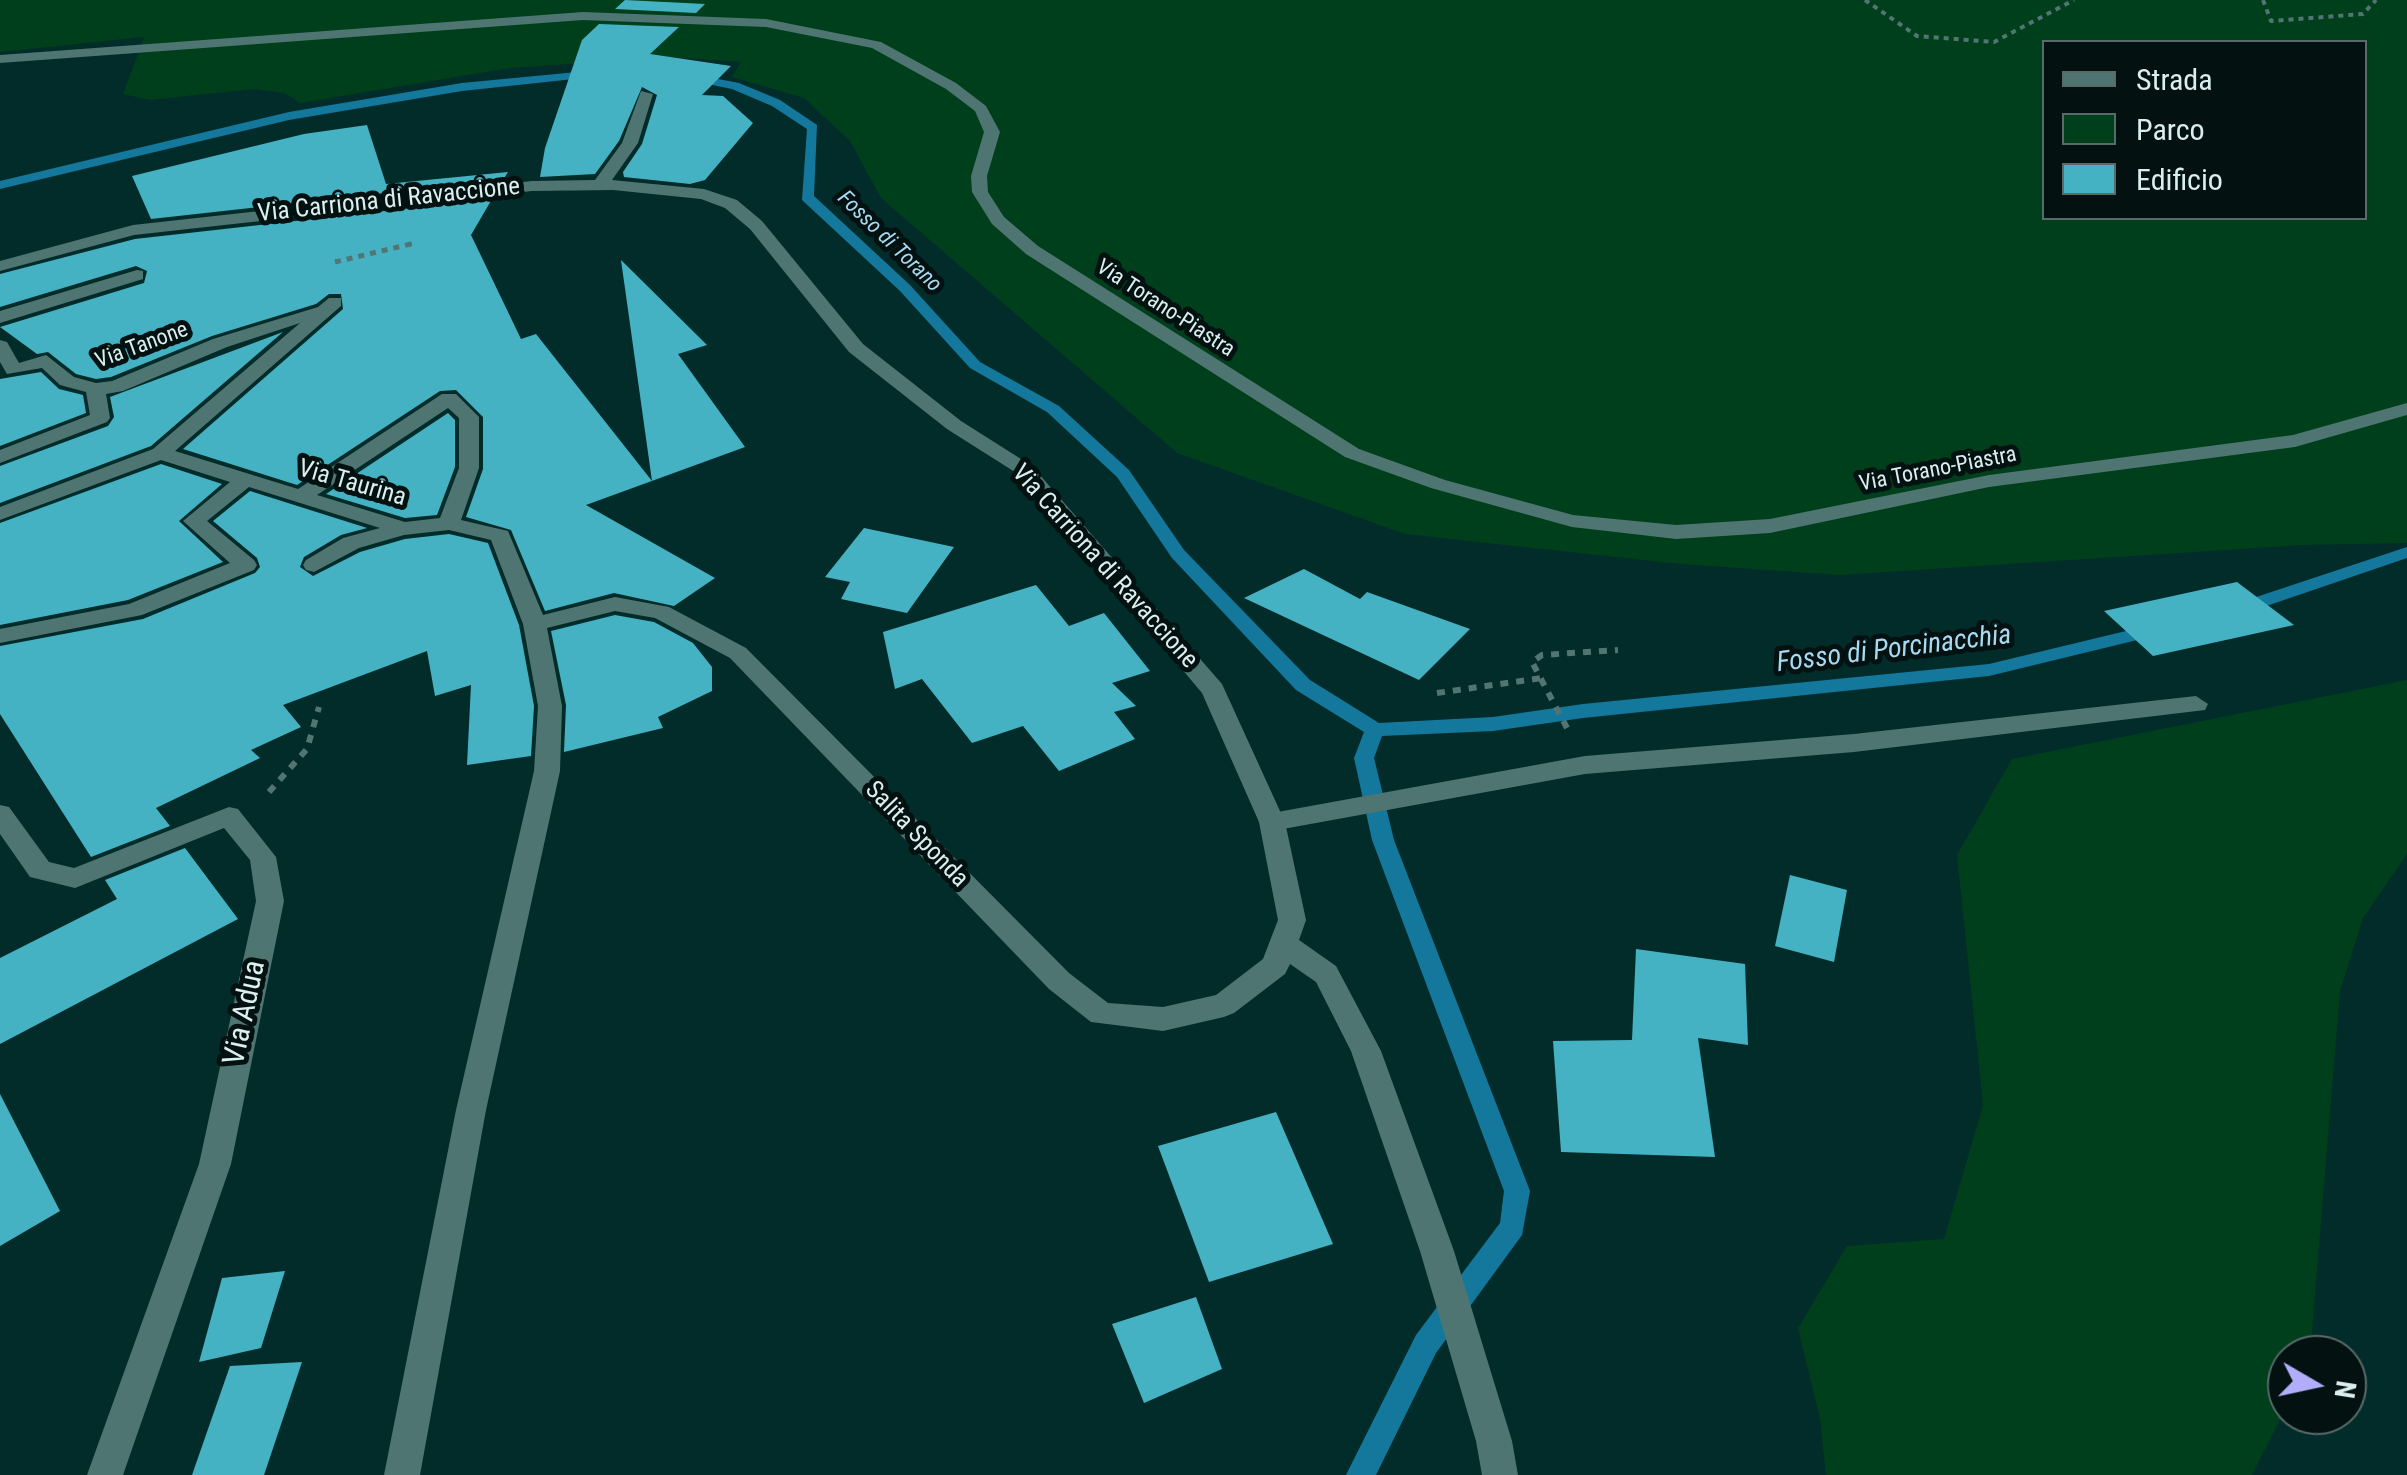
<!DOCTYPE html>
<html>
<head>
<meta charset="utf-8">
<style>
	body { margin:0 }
	#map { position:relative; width:2407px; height:1475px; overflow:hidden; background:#022c2a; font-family:"Roboto Condensed",sans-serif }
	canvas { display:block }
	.legend { position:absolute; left:2042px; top:40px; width:325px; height:180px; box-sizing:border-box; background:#031110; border:2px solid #596a69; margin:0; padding:12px 18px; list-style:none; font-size:30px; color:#dbefee }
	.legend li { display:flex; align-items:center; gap:20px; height:50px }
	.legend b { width:50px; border:2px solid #596a69 }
	.north { position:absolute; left:2267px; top:1335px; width:100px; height:100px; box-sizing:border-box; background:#031110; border:2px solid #596a69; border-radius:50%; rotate:99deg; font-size:28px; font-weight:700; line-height:40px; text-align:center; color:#dbefee }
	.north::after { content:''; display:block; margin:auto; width:35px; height:45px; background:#b1adfa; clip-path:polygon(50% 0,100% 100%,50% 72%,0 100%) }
</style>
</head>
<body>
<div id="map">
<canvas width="2407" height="1475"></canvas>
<ul class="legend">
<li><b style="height:12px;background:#4e7572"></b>Strada</li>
<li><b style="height:28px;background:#003f1b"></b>Parco</li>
<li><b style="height:28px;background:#45b2c3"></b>Edificio</li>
</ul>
<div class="north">N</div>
</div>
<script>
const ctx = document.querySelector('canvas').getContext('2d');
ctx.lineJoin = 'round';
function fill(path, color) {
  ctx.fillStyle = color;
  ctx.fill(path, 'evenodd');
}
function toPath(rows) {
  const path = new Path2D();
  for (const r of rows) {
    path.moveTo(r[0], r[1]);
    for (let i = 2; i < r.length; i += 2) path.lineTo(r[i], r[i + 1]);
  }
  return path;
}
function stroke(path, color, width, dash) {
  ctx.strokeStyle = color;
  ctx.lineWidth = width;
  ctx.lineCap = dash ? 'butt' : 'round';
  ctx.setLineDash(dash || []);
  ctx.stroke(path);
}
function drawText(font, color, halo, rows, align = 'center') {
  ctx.font = font + ' "Roboto Condensed",sans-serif';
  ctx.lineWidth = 10;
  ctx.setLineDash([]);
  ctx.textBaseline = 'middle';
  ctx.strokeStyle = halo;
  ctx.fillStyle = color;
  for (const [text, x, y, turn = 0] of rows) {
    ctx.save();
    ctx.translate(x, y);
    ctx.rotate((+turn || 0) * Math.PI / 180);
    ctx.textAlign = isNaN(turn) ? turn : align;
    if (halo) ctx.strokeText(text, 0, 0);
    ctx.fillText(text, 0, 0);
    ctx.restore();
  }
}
fill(toPath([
	[0,0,2407,0,2407,543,2302,545,1840,575,1680,564,1405,534,1177,453,881,198,850,141,804,98,732,77,741,62,672,57,510,68,300,103,285,93,253,89,150,100,123,94,144,37,0,52],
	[2044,42,2364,42,2364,218,2044,218],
	[2407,680,2407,854,2363,918,2340,991,2310,1355,2287,1355,2287,1406,2252,1475,1826,1475,1820,1419,1798,1328,1847,1246,1944,1239,1983,1105,1957,855,2012,759]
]), '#003f1b');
fill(toPath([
	[598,70,604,74,602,76,462,91,289,120,0,189,0,181,289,112,462,83,598,70],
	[692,74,739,83,780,100,817,125,814,196,910,285,980,362,1059,406,1129,470,1184,550,1310,680,1379,723,1493,717,1583,704,1989,664,2155,624,2164,630,2162,634,1989,676,1583,718,1493,731,1382,736,1374,758,1394,840,1530,1191,1522,1235,1436,1353,1376,1475,1346,1475,1416,1335,1500,1223,1504,1191,1372,840,1354,758,1364,732,1296,690,1172,558,1117,477,1047,412,970,368,900,291,802,200,807,129,772,106,732,89,688,80,686,78,692,74],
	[2407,547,2407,558,2243,614,2229,614,2227,610,2229,606,2407,547]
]), '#13789c');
fill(toPath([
	[625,0,705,4,696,13,615,9],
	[599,24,679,27,650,54,731,66,702,95,723,96,753,123,705,180,690,184,624,177,623,172,642,144,657,95,642,87,619,141,595,174,540,177,545,148,582,40],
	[367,125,386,184,508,172,503,180,151,219,132,176,304,134],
	[492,199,471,235,521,339,536,334,652,481,621,260,707,345,678,354,745,447,586,505,715,578,674,606,614,593,545,611,511,530,466,517,483,469,483,417,456,390,440,391,297,485,183,449,343,309,341,294,329,294,316,304,212,336,111,377,96,379,76,374,48,352,37,354,0,327,144,283,147,271,136,266,0,307,0,274,135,239],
	[283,332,151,446,0,503,0,466,108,426,114,417,110,397],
	[41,372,59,389,83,395,86,413,0,446,0,379],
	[448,413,455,420,455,467,437,515,405,518,326,494],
	[161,464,222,484,179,521,223,562,128,600,0,625,0,523],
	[250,491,367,528,341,535,304,557,300,567,313,576,360,552,405,539,449,534,488,543,519,625,534,706,531,756,467,765,471,685,435,696,427,651,283,705,301,727,251,750,260,758,156,808,170,826,91,857,0,714,0,646,143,619,255,573,260,567,257,558,213,521],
	[864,528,954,547,907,613,841,599,850,582,825,577],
	[1304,569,1360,599,1367,592,1470,629,1419,680,1244,598],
	[2237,582,2294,625,2153,656,2104,611],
	[1036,585,1069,626,1104,613,1150,671,1112,683,1136,706,1114,712,1135,739,1059,771,1023,726,972,743,922,679,895,689,883,632],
	[615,615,654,622,693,643,712,667,712,691,658,717,663,728,564,752,566,705,551,631],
	[185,848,238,919,0,1044,0,958,117,899,105,880],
	[1790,875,1847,890,1834,962,1775,946],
	[1636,949,1745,964,1748,1045,1698,1038,1715,1157,1561,1152,1553,1041,1632,1040],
	[0,1094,60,1211,0,1246],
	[1276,1112,1333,1244,1209,1282,1158,1146],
	[285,1271,261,1348,199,1362,222,1278],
	[1196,1297,1222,1369,1144,1403,1112,1324],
	[302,1362,264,1475,192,1475,230,1366]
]), '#45b2c3');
stroke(toPath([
	[1865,0,1917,36,1994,42,2074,0],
	[2263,0,2271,21,2363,14,2376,0],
	[407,245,415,243]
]), '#527472', 4, [5, 5]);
stroke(toPath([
	[335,262,415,243]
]), '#527472', 5, [6, 6]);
stroke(toPath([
	[1437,693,1542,678],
	[1567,728,1532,662,1542,655,1618,650],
	[269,792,307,749,319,707]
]), '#527472', 6, [8, 8]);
fill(toPath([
	[2196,696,2208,704,2205,710,1854,752,1585,774,1272,831,1263,829,1259,822,1263,815,1272,813,1585,756,1854,734,2196,696]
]), '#4e7572');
fill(toPath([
	[583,12,766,19,881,42,956,83,986,106,1000,132,987,176,988,192,1004,217,1038,246,1359,449,1445,480,1573,515,1676,525,1770,519,1989,475,2293,435,2407,403,2407,415,2295,447,1989,487,1770,533,1676,539,1572,527,1431,488,1345,457,1026,254,992,224,972,192,971,176,984,132,975,111,946,89,872,48,766,27,583,20,0,63,0,55,583,12],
	[641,91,653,94,638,143,612,180,704,189,737,200,762,221,863,344,961,421,1032,466,1222,684,1285,822,1306,920,1299,940,1336,966,1381,1051,1454,1251,1512,1441,1518,1475,1482,1475,1476,1441,1420,1251,1351,1051,1316,982,1290,964,1285,974,1234,1013,1224,1017,1163,1031,1091,1022,1049,989,730,658,655,618,615,611,547,628,562,706,560,771,486,1110,420,1475,384,1475,456,1110,534,771,538,706,523,624,491,540,449,530,404,535,359,548,314,572,306,570,303,565,306,560,343,538,380,528,249,487,207,521,254,560,257,565,254,570,142,615,0,643,0,629,129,604,230,563,183,521,230,482,161,460,0,520,0,507,153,449,300,323,227,347,123,391,106,394,110,418,107,422,0,463,0,450,90,415,86,392,60,385,42,368,7,374,0,362,0,340,7,342,19,363,46,355,74,377,96,383,112,381,213,339,318,307,329,298,341,298,341,306,175,451,298,489,442,394,456,394,479,417,479,468,461,520,508,531,543,615,615,597,669,607,746,648,1069,973,1108,1003,1163,1007,1216,995,1263,959,1278,920,1259,822,1202,693,1018,474,947,429,849,352,750,229,725,208,701,199,613,190,532,191,134,235,0,271,0,261,133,225,532,181,595,180,622,143,641,91],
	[448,408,459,418,459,468,440,518,405,522,317,495,448,408],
	[137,270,143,271,143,279,0,323,0,311,137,270],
	[0,805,9,807,49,862,74,868,229,807,238,809,276,857,284,901,231,1164,123,1475,87,1475,199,1164,256,901,250,860,224,828,75,888,30,877,0,834,0,805]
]), '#4e7572');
drawText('italic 22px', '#a7d9f1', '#031110', [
	["Fosso di Torano",889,242,44]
]);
drawText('22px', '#dbefee', '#031110', [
	["Via Torano-Piastra",1165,309,33],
	["Via Tanone",142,346,-20],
	["Via Torano-Piastra",1938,470,-11]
]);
drawText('25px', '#dbefee', '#031110', [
	["Via Carriona di Ravaccione",389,201,-6],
	["Via Taurina",352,484,16],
	["Via Carriona di Ravaccione",1104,567,48],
	["Salita Sponda",916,835,46]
]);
drawText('italic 28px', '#a7d9f1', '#031110', [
	["Fosso di Porcinacchia",1894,650,-7]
]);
drawText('30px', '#dbefee', '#031110', [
	["Via Adua",246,1013,-78]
]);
</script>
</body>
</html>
